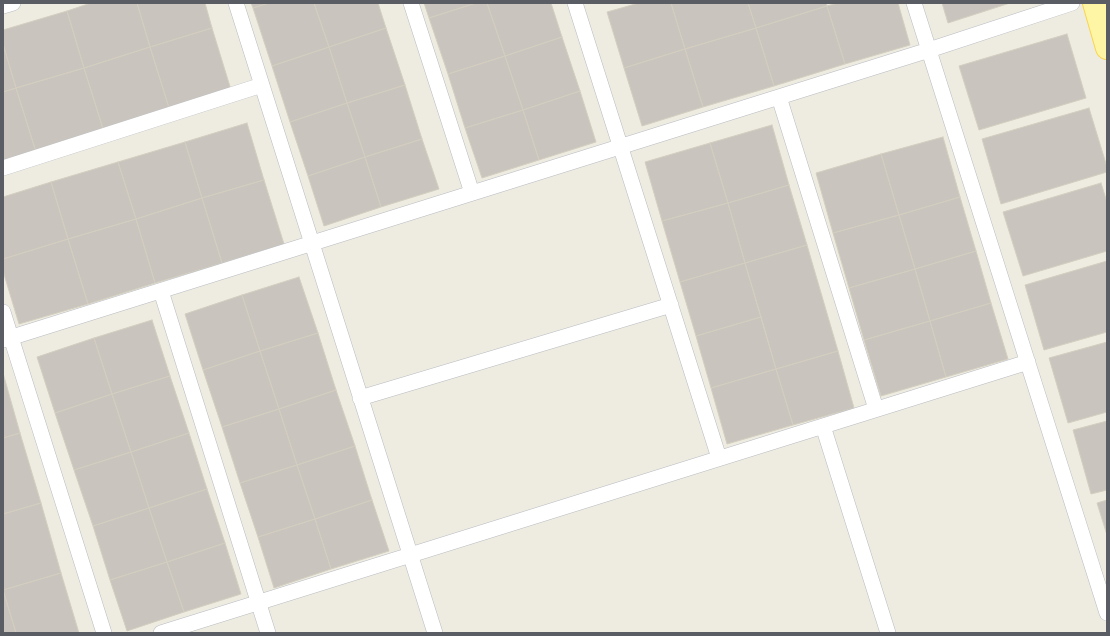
<!DOCTYPE html>
<html>
<head>
<meta charset="utf-8">
<style>
	body { margin:0 }
	#map { position:relative; width:1110px; height:636px; overflow:hidden; background:#eeece1; font-family:"Noto Sans",sans-serif }
	canvas { display:block }
	.frame { position:absolute; inset:0; border:4px solid #5a5d63; pointer-events:none }
</style>
</head>
<body>
<div id="map">
<canvas width="1110" height="636"></canvas>
<div class="frame"></div>
</div>
<script>
const ctx = document.querySelector('canvas').getContext('2d');
ctx.lineJoin = 'round';
function fill(path, color) {
  ctx.fillStyle = color;
  ctx.fill(path, 'evenodd');
}
function toPath(rows) {
  const path = new Path2D();
  for (const r of rows) {
    path.moveTo(r[0], r[1]);
    for (let i = 2; i < r.length; i += 2) path.lineTo(r[i], r[i + 1]);
  }
  return path;
}
function stroke(path, color, width, dash) {
  ctx.strokeStyle = color;
  ctx.lineWidth = width;
  ctx.lineCap = dash ? 'butt' : 'round';
  ctx.setLineDash(dash || []);
  ctx.stroke(path);
}
const building = toPath([
	[91,3,137,3,150,47,84,68,67,11,91,3],
	[137,3,205,3,212,28,150,47,137,3],
	[251,3,269,3,253,8,251,3],
	[269,3,314,3,329,47,272,66,253,8,269,3],
	[314,3,378,3,386,28,329,47,314,3],
	[424,3,476,3,429,18,424,3],
	[476,3,487,3,505,56,448,74,429,18,476,3],
	[487,3,551,3,562,37,505,56,487,3],
	[639,3,671,3,685,49,624,68,607,12,639,3],
	[671,3,748,3,756,28,685,49,671,3],
	[748,3,826,3,827,6,756,28,748,3],
	[838,3,898,3,910,45,845,64,827,6,838,3],
	[942,3,1010,3,948,23,942,3],
	[827,6,845,64,774,86,756,28,827,6],
	[67,11,84,68,16,88,3,44,3,30,67,11],
	[212,28,232,93,170,111,150,47,212,28],
	[386,28,405,85,347,103,329,47,386,28],
	[756,28,774,86,703,107,685,49,756,28],
	[1067,34,1086,98,979,130,959,66,1067,34],
	[562,37,580,91,523,110,505,56,562,37],
	[3,44,16,88,3,92,3,44],
	[150,47,170,111,104,132,84,68,150,47],
	[329,47,347,103,290,122,272,66,329,47],
	[685,49,703,107,642,126,624,68,685,49],
	[505,56,523,110,465,128,448,74,505,56],
	[84,68,104,132,36,152,16,88,84,68],
	[405,85,422,139,365,157,347,103,405,85],
	[16,88,36,152,3,162,3,92,16,88],
	[580,91,596,142,539,160,523,110,580,91],
	[347,103,365,157,308,176,290,122,347,103],
	[1089,108,1107,167,1107,172,1001,204,982,139,1089,108],
	[523,110,539,160,482,178,465,128,523,110],
	[247,123,264,180,202,198,185,142,247,123],
	[772,125,789,185,728,203,710,143,772,125],
	[943,137,960,197,899,215,881,154,943,137],
	[422,139,439,189,381,207,365,157,422,139],
	[185,142,202,198,136,219,118,162,185,142],
	[710,143,728,203,662,221,645,162,710,143],
	[881,154,899,215,833,233,816,173,881,154],
	[365,157,381,207,324,226,308,176,365,157],
	[118,162,136,219,68,239,51,182,118,162],
	[264,180,284,244,222,263,202,198,264,180],
	[51,182,68,239,3,259,3,197,51,182],
	[1101,183,1107,202,1107,251,1023,276,1003,212,1101,183],
	[789,185,807,245,745,263,728,203,789,185],
	[960,197,976,251,915,269,899,215,960,197],
	[202,198,222,263,155,283,136,219,202,198],
	[728,203,745,263,680,282,662,221,728,203],
	[899,215,915,269,849,288,833,233,899,215],
	[136,219,155,283,88,304,68,239,136,219],
	[68,239,88,304,19,324,3,271,3,259,68,239],
	[807,245,838,351,776,369,745,263,807,245],
	[976,251,991,303,930,321,915,269,976,251],
	[1107,261,1107,332,1044,350,1025,285,1107,261],
	[745,263,761,317,696,336,680,282,745,263],
	[915,269,930,321,864,340,849,288,915,269],
	[299,277,318,333,260,351,242,295,299,277],
	[242,295,260,351,203,370,185,314,242,295],
	[991,303,1008,359,946,377,930,321,991,303],
	[761,317,776,369,711,388,696,336,761,317],
	[152,320,170,376,112,394,94,338,152,320],
	[930,321,946,377,881,396,864,340,930,321],
	[318,333,336,390,279,409,260,351,318,333],
	[94,338,112,394,55,413,37,357,94,338],
	[1107,342,1107,412,1068,423,1049,358,1107,342],
	[260,351,279,409,222,427,203,370,260,351],
	[838,351,854,408,793,425,776,369,838,351],
	[776,369,793,425,727,444,711,388,776,369],
	[3,373,20,433,3,438,3,373],
	[170,376,189,433,131,452,112,394,170,376],
	[336,390,355,446,297,465,279,409,336,390],
	[112,394,131,452,74,470,55,413,112,394],
	[279,409,297,465,240,483,222,427,279,409],
	[1107,421,1107,490,1091,494,1073,430,1107,421],
	[20,433,41,503,3,514,3,438,20,433],
	[189,433,207,489,149,508,131,452,189,433],
	[355,446,372,500,315,519,297,465,355,446],
	[131,452,149,508,93,526,74,470,131,452],
	[297,465,315,519,258,537,240,483,297,465],
	[207,489,225,543,167,562,149,508,207,489],
	[372,500,389,551,331,569,315,519,372,500],
	[1107,500,1107,535,1097,503,1107,500],
	[41,503,61,573,3,590,3,514,41,503],
	[149,508,167,562,110,580,93,526,149,508],
	[315,519,331,569,274,588,258,537,315,519],
	[225,543,241,594,184,612,167,562,225,543],
	[167,562,184,612,127,631,110,580,167,562],
	[61,573,79,633,16,633,3,590,61,573],
	[3,590,16,633,3,633,3,590]
]);
fill(building, '#c9c5be');
stroke(building, '#d3cebf', 1);
const minor = toPath([
	[236,3,435,633],
	[411,3,472,193],
	[575,3,719,458],
	[914,3,1107,613],
	[3,6,13,3],
	[779,97,876,409],
	[3,168,262,85],
	[161,291,268,633],
	[3,312,104,633],
	[3,340,929,50,1072,3],
	[360,398,671,305],
	[823,426,888,633],
	[161,633,1028,362]
]);
const primary = toPath([
	[1094,3,1107,48]
]);
stroke(minor, '#b9bbc1', 16);
stroke(primary, '#fad44e', 24);
stroke(minor, '#fff', 15);
stroke(primary, '#fff6a5', 22);
</script>
</body>
</html>
